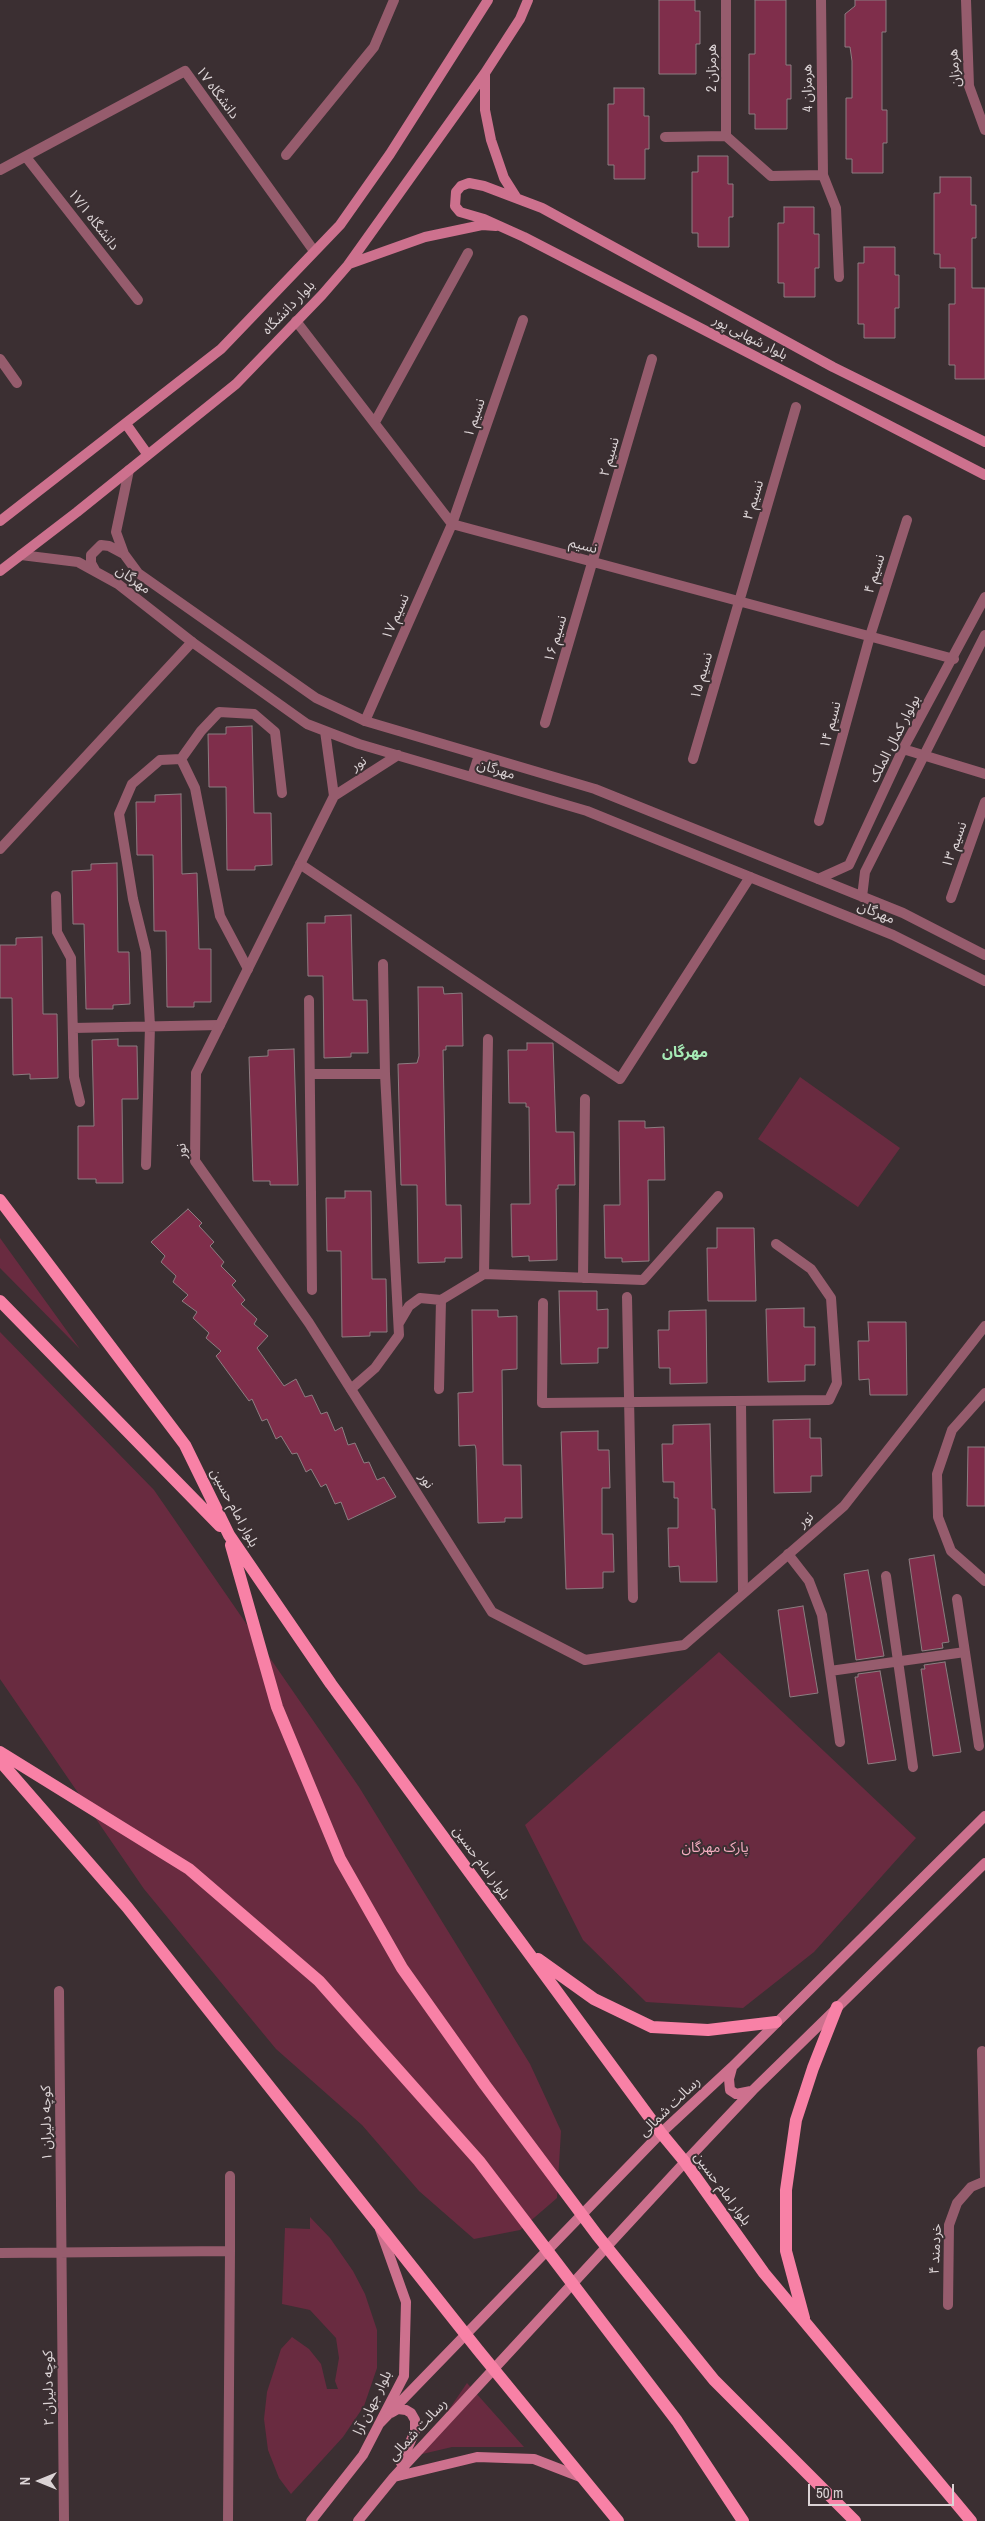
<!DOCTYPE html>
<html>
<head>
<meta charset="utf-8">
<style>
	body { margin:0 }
	#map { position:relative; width:985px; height:2521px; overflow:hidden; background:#3b2f32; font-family:"Archivo Narrow",sans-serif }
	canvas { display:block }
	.north { position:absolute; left:15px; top:2456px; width:50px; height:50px; -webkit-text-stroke:4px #3b2f32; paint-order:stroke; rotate:270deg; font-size:14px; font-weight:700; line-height:20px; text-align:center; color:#dbd3d5 }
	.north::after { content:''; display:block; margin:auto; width:18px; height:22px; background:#dbd3d5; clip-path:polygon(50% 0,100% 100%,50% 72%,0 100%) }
	.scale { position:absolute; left:808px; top:2484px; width:146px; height:22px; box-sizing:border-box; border:2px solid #dbd3d5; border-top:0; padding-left:6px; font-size:15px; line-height:18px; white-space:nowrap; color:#dbd3d5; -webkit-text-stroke:4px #3b2f32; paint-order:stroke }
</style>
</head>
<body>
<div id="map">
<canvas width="985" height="2521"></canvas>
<div class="north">N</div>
<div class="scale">50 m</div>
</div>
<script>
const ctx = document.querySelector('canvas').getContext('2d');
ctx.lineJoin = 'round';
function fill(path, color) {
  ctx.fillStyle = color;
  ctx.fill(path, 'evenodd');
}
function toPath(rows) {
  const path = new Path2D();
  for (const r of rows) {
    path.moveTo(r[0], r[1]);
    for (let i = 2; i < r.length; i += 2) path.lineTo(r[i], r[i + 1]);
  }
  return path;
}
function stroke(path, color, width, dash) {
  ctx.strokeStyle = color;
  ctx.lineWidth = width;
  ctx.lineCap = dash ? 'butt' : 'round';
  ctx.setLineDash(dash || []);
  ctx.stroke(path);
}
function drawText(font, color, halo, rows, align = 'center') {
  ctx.font = font + ' "Archivo Narrow","Noto Sans Arabic",sans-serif';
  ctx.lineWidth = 4;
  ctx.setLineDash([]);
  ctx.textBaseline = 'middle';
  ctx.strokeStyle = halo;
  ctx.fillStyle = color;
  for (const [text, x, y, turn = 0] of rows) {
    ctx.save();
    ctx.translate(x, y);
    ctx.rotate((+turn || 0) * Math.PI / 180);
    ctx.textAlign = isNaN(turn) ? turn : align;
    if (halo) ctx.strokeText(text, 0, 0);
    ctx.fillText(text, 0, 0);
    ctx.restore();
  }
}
fill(toPath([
	[800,1077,900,1148,858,1207,758,1139],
	[0,1238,80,1349,0,1268],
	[0,1332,154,1490,359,1787,530,2064,561,2131,557,2198,520,2230,474,2239,419,2191,362,2125,276,2049,144,1889,0,1679],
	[719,1652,916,1838,814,1952,743,2008,646,2002,583,1940,525,1825],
	[310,2217,330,2238,353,2271,365,2294,377,2330,377,2368,364,2406,343,2437,291,2494,279,2478,268,2450,264,2419,267,2392,281,2349,292,2337,309,2349,321,2364,327,2389,338,2389,335,2381,339,2358,336,2338,310,2310,282,2304,285,2228,310,2229],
	[467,2383,524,2447,452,2447,418,2455]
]), '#692b40');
const building = toPath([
	[659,0,695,0,695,11,700,11,700,44,696,44,696,74,659,74,659,0],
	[755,0,786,0,786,65,791,65,791,99,787,99,787,129,755,129,755,114,749,114,749,54,755,54,755,0],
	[855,0,886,0,886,32,882,32,882,110,887,110,887,143,883,143,883,173,852,173,852,159,846,159,846,98,852,98,852,61,850,47,845,47,845,14,855,6,855,0],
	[614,88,644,88,644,116,649,116,649,149,645,149,645,179,614,179,614,165,608,165,608,104,614,104,614,88],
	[698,156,728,156,728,184,733,184,733,217,729,217,729,247,698,247,698,233,692,233,692,172,698,172,698,156],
	[940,177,971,177,971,205,976,205,976,238,972,238,972,288,985,288,985,379,955,379,955,365,949,365,949,304,955,304,955,268,940,268,940,254,934,254,934,193,940,193,940,177],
	[784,207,814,207,814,234,819,234,819,268,815,268,815,297,784,297,784,283,778,283,778,223,784,223,784,207],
	[864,247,895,247,895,275,899,275,899,308,895,308,895,338,864,338,864,324,858,324,858,263,864,263,864,247],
	[252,726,254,813,271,813,272,865,255,866,255,870,227,870,226,787,209,787,208,734,226,734,226,727,252,726],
	[181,794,182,874,197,873,199,949,211,949,211,1002,194,1002,194,1007,167,1007,166,931,154,931,153,855,137,855,136,802,155,802,155,795,181,794],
	[117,863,118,952,129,952,130,1004,113,1005,113,1009,86,1009,84,924,73,924,72,871,91,870,91,864,117,863],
	[351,915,353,1000,367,1000,368,1053,351,1053,351,1057,324,1058,323,976,308,976,307,923,325,923,325,916,351,915],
	[42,937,43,1014,57,1014,58,1078,30,1079,30,1074,13,1075,12,998,0,998,0,945,16,945,16,938,42,937],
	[418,987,443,987,444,994,462,993,463,1046,446,1046,446,1050,443,1050,446,1205,461,1205,462,1258,445,1258,445,1262,418,1263,417,1185,401,1185,398,1064,417,1063,419,1056,418,987],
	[118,1039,118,1046,137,1046,138,1099,122,1099,123,1183,96,1183,96,1179,78,1179,78,1126,94,1126,92,1040,118,1039],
	[527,1043,553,1043,556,1132,574,1132,575,1185,558,1185,558,1189,556,1189,557,1260,529,1261,529,1256,512,1257,511,1204,530,1204,529,1107,526,1107,526,1103,509,1103,508,1050,527,1050,527,1043],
	[294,1049,298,1185,270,1185,270,1181,253,1181,249,1057,268,1056,268,1050,294,1049],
	[619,1121,645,1121,645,1128,664,1127,665,1180,648,1180,649,1261,622,1262,622,1258,605,1258,604,1205,620,1205,619,1121],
	[345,1191,371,1191,372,1279,386,1279,387,1332,370,1332,370,1336,342,1337,341,1251,327,1251,326,1198,345,1198,345,1191],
	[188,1209,202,1223,199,1226,214,1242,210,1246,224,1262,221,1266,236,1281,232,1285,245,1300,241,1304,257,1319,254,1324,268,1336,257,1348,284,1386,296,1379,305,1397,312,1395,321,1414,327,1412,335,1431,342,1427,348,1445,355,1443,364,1463,369,1462,377,1480,384,1477,396,1497,348,1520,341,1502,335,1504,326,1484,321,1487,311,1469,306,1472,297,1453,292,1454,281,1436,276,1439,267,1419,262,1421,252,1399,249,1401,216,1356,221,1351,206,1338,209,1333,193,1318,197,1312,182,1301,188,1295,173,1282,176,1276,161,1262,165,1256,151,1242,188,1209],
	[717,1228,754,1228,756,1301,708,1301,707,1248,717,1248,717,1228],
	[559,1291,597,1291,597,1310,608,1309,608,1348,598,1348,598,1363,561,1364,559,1291],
	[804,1308,804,1327,815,1327,815,1365,805,1365,805,1381,768,1382,766,1309,804,1308],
	[472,1310,498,1310,498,1317,517,1316,517,1369,502,1370,503,1465,521,1465,522,1518,505,1518,505,1522,478,1523,476,1449,475,1445,459,1446,458,1393,473,1392,472,1310],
	[706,1310,707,1383,670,1384,670,1368,659,1368,658,1330,669,1330,669,1311,706,1310],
	[868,1322,906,1322,907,1395,870,1395,869,1379,859,1380,858,1341,869,1341,868,1322],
	[810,1419,810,1438,821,1438,822,1476,811,1476,811,1492,774,1493,773,1420,810,1419],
	[710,1424,712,1509,715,1509,717,1582,680,1582,679,1566,669,1567,668,1528,678,1528,678,1498,674,1498,674,1482,663,1482,662,1444,673,1444,673,1425,710,1424],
	[598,1431,598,1450,609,1450,610,1488,602,1488,602,1534,613,1534,614,1572,603,1572,603,1588,566,1589,561,1432,598,1431],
	[968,1447,985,1447,985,1506,967,1506,968,1447],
	[934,1555,949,1642,942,1643,943,1648,922,1651,909,1559,934,1555],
	[868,1570,884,1656,856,1660,844,1574,868,1570],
	[803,1606,818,1693,790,1697,778,1610,803,1606],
	[945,1662,961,1752,933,1756,921,1669,925,1669,924,1665,945,1662],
	[880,1671,896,1760,868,1764,855,1677,858,1677,858,1674,880,1671]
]);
fill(building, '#7f2e4b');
stroke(building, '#8c7d81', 1);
stroke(toPath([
	[286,155,374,47,394,0]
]), '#965c6d', 10);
stroke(toPath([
	[726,0,726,136],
	[821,0,823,175,836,208,839,277],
	[966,0,969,86,985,130],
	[665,137,726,136,771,176,823,175],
	[26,157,138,300],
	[0,170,185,71,314,251],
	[296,321,452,524,954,659],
	[0,359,17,383],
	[375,422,468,253],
	[365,721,452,524,523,320],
	[545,723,652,359],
	[181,759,195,788,220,916,248,969],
	[181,759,201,731,219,712,254,714,275,732,282,793],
	[693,759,796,407],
	[819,821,870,636,907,520],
	[0,849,192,642],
	[300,864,620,1079,750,877],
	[56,896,57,932,71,958,74,1077,80,1102],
	[951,898,985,802],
	[309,1000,312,1290],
	[73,1028,220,1025],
	[310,1074,385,1074],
	[146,1165,150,1026,146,952,133,899,119,814,132,784,160,760,181,759],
	[484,1274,643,1280,718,1196],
	[583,1278,585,1099],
	[627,1297,633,1598],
	[441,1300,484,1274,488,1039],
	[543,1303,542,1403,829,1400,837,1383,831,1298,811,1269,776,1244],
	[399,1323,409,1306,420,1298,441,1300,439,1389],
	[351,1389,375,1368,399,1335,385,1074,383,964],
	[985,1393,952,1430,937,1474,938,1517,951,1551,985,1581],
	[741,1402,743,1593],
	[788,1554,809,1581,822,1615,840,1742],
	[886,1576,913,1767],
	[957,1599,979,1746],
	[830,1671,965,1652],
	[59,1991,64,2521],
	[982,2051,985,2178],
	[0,2253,230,2251,230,2176],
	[948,2305,949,2225,957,2203,971,2187,985,2181],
	[228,2521,230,2251]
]), '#965c6d', 10);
stroke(toPath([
	[129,470,116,532,124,554,138,573,316,698,365,721,595,789,903,913,985,955],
	[21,555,78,562,118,584,192,642,307,724,359,744,587,811,893,935,985,981],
	[96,572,91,563,91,555,101,545,109,546,124,554],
	[325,731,334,796,398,755],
	[903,749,985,774],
	[472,777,479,755],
	[334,796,196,1073,195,1161,309,1323,492,1612,585,1660,684,1645,844,1506,985,1326],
	[818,879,849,865,903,749,985,597],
	[862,897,865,872,985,635]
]), '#965c6d', 10);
stroke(toPath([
	[485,73,485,110,491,140,504,178,516,197],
	[349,264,425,237,482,225,496,226],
	[126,424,148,455],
	[985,442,833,367,542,208,484,186,469,183,461,186,456,192,455,206,460,212,484,219,524,237,985,475],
	[0,521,221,349,340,225,390,154,488,0],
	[0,571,77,512,236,384,322,295,348,265,485,73,520,19,528,0],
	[732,2068,729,2079,730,2090,736,2094,751,2091],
	[391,2413,398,2409,406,2410,411,2413,415,2420,415,2431,401,2463],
	[379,2424,661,2133,732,2067,985,1816],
	[394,2477,477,2457,534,2459,583,2478],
	[311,2521,363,2455,404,2376,406,2302,380,2229],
	[358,2521,393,2478,685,2162,753,2090,985,1863]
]), '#cd718e', 10);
stroke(toPath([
	[0,1200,185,1445,229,1535,331,1684,661,2133,685,2162,764,2273,971,2521],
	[0,1301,220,1526],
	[231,1545,277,1707,340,1859,402,1968,485,2085,597,2235,714,2380,855,2521],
	[0,1752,189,1869,319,1981,479,2161,677,2421,743,2521],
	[0,1761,127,1907,478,2350,618,2521],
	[538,1959,594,1999,652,2027,708,2030,776,2022],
	[804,2318,786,2251,786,2190,796,2120,813,2068,837,2007]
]), '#f881a6', 12);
drawText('14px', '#dbd3d5', '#3b2f32', [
	["هرمزان 2",712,68,-90],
	["هرمزان",955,68,-95],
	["هرمزان 4",808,88,-91],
	["دانشگاه ۱۷",217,93,53],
	["دانشگاه ۱۷/۱",93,220,52],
	["بلوار دانشگاه",289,308,-46],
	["بلوار شهابی پور",750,338,27],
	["نسیم ۱",475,418,-71],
	["نسیم ۲",610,457,-74],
	["نسیم ۳",754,500,-73],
	["نسیم",583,546,15],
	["نسیم ۴",875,574,-72],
	["مهرگان",133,580,35],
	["نسیم ۱۷",396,617,-66],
	["نسیم ۱۶",556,639,-73],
	["نسیم ۱۵",702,676,-74],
	["نسیم ۱۴",831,725,-75],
	["بولوار کمال الملک",895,739,-63],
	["نور",359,764,-32],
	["مهرگان",496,770,17],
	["نسیم ۱۳",955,845,-70],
	["مهرگان",876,913,22],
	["نور",182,1151,-93],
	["نور",426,1481,58],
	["بلوار امام حسین",234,1508,62],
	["نور",806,1520,-41],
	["بلوار امام حسین",481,1863,54],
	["رسالت شمالی",670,2107,-44],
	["کوچه دلیران ۱",47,2123,-91],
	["بلوار امام حسین",722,2189,54],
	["خردمند ۴",936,2249,-87],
	["کوچه دلیران ۲",49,2388,-91],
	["بلوار جهان آرا",373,2403,-64],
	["رسالت شمالی",418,2430,-47]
]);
drawText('14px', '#f4adc0', '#3b2f32', [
	["پارک مهرگان",715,1848]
]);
drawText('bold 15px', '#a6ebb6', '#3b2f32', [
	["مهرگان",685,1053]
]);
</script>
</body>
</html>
